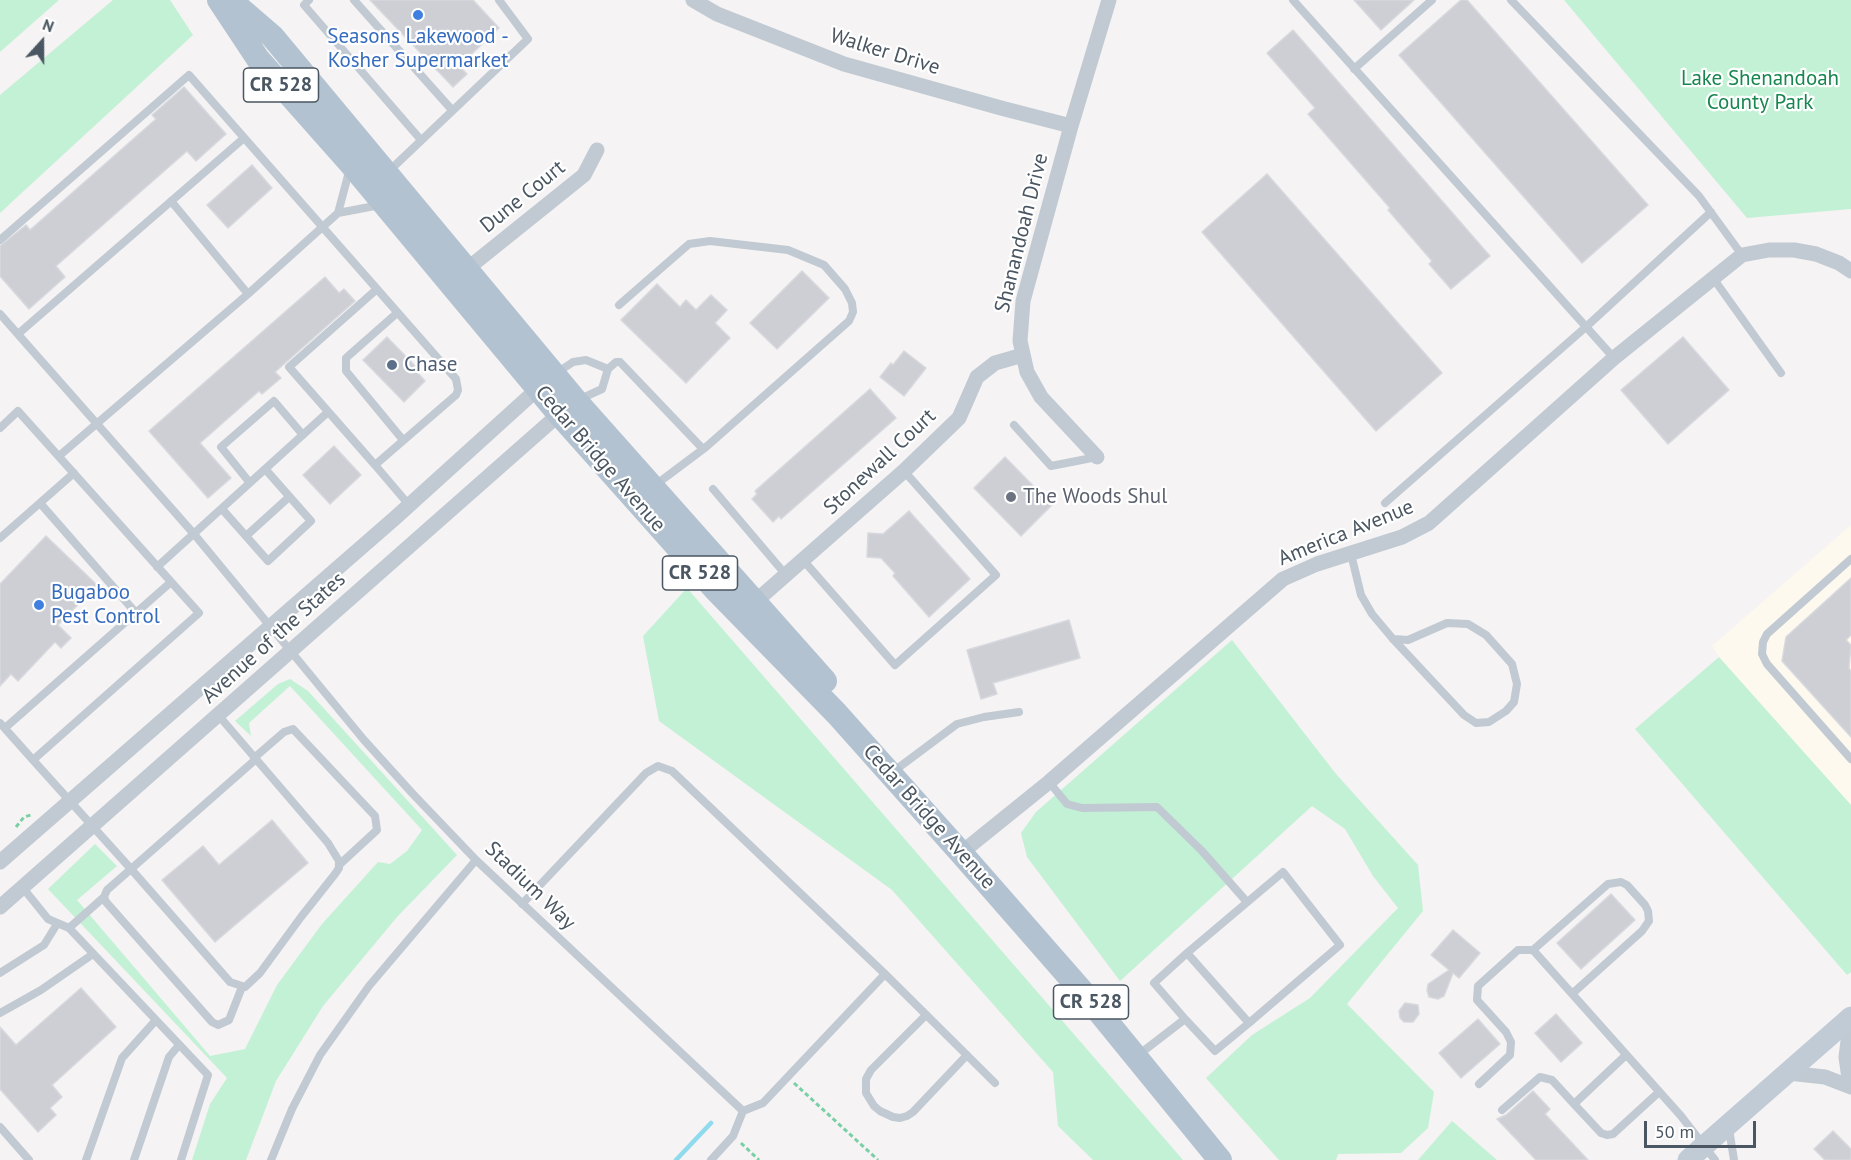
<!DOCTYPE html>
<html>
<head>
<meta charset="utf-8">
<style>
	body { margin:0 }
	#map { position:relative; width:1851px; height:1160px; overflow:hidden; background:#f5f3f3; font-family:"PT Sans",sans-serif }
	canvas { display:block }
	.north { position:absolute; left:12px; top:12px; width:60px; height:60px; -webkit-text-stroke:4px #fff; paint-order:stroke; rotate:21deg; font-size:16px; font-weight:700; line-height:24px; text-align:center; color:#4a5661 }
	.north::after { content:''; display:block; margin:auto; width:21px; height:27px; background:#4a5661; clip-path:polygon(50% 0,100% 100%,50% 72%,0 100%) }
	.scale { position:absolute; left:1644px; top:1121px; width:112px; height:27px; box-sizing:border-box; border:3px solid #4a5661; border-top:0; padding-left:8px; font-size:18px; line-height:21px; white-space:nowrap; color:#4a5661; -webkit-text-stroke:4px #fff; paint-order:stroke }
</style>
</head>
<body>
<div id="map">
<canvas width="1851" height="1160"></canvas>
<div class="north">N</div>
<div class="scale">50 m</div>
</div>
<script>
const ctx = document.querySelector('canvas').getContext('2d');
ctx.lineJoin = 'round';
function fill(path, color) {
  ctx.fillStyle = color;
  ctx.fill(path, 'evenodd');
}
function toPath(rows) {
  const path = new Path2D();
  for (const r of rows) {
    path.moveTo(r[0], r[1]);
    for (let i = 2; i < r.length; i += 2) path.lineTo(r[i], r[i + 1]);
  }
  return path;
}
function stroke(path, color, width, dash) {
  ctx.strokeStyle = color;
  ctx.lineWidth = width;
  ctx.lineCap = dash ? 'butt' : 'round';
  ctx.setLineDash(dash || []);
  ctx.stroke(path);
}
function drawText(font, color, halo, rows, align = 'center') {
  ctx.font = font + ' "PT Sans",sans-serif';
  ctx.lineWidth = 4.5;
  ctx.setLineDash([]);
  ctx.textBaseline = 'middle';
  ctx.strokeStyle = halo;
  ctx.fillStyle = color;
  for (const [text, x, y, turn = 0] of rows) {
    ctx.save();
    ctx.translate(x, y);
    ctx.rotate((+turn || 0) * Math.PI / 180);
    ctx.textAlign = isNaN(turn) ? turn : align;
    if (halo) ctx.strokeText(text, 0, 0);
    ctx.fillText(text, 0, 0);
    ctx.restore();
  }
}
fill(toPath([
	[1851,525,1851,805,1719,657,1712,646]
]), '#fdf9ef');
fill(toPath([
	[0,0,59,0,0,52],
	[113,0,170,0,193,35,0,213,0,95],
	[1564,0,1851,0,1851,209,1747,218],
	[687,588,1183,1160,1093,1160,1058,1126,1053,1072,892,890,659,721,643,636],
	[1232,640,1336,774,1418,865,1423,911,1347,1004,1434,1092,1428,1128,1401,1153,1338,1154,1336,1160,1279,1160,1206,1078,1252,1035,1310,998,1398,908,1373,876,1345,829,1312,806,1120,981,1027,857,1021,833,1036,812],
	[1719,657,1851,805,1851,972,1847,975,1635,729],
	[290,679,308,691,457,855,397,917,323,1006,276,1081,246,1160,192,1160,210,1104,227,1078,48,889,95,844,117,866,77,900,210,1056,245,1049,277,985,322,924,378,862,390,864,407,851,422,830,290,686,249,723,251,736,235,721,278,684],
	[1452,1121,1497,1160,1418,1160]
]), '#c3f1d5');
stroke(toPath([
	[676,1160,711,1123]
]), '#90daee', 4.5);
const building = toPath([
	[370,0,473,0,499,28,459,66,467,74,453,87,370,0],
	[1354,0,1414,0,1381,30,1354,0],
	[1461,0,1467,0,1648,205,1582,263,1399,55,1461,0],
	[1293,30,1490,256,1451,289,1429,264,1432,261,1388,210,1390,208,1308,114,1315,108,1267,53,1293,30],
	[184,87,226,134,196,161,187,151,56,266,65,277,29,309,0,276,0,246,26,225,30,230,156,119,152,115,184,87],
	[252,165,272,188,228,228,207,205,252,165],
	[1267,174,1442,373,1376,431,1202,232,1267,174],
	[802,271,829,298,777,349,750,323,802,271],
	[325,277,339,293,344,289,355,301,275,372,281,378,262,394,259,391,200,443,231,478,208,498,149,431,325,277],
	[657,284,680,307,686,300,696,310,711,295,727,310,715,323,730,338,686,383,621,320,657,284],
	[387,337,420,371,418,373,425,381,404,402,363,360,387,337],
	[1683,337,1729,390,1668,444,1621,390,1683,337],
	[904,351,926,368,904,396,880,377,891,363,893,365,904,351],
	[870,389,896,418,781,519,779,516,773,522,752,499,757,494,755,491,870,389],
	[334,446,361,475,330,504,303,475,334,446],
	[1005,457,1052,505,1021,536,974,488,1005,457],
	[909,511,970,579,929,617,893,576,895,573,881,558,867,557,868,533,883,534,909,511],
	[46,536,97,585,58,625,71,638,61,648,55,642,18,681,11,674,0,686,0,584,46,536],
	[1851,578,1851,635,1846,640,1851,645,1849,668,1851,671,1851,737,1782,661,1786,637,1851,578],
	[1069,620,1080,658,993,683,997,694,981,699,967,650,1069,620],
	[272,820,308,863,215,942,162,880,203,846,219,865,272,820],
	[1611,894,1635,920,1581,969,1557,943,1611,894],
	[1453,930,1480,953,1459,978,1453,973,1444,996,1438,999,1429,997,1427,990,1428,984,1449,970,1431,955,1453,930],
	[81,988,116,1027,52,1085,62,1097,50,1108,56,1115,38,1132,0,1089,0,1027,16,1045,81,988],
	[1405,1003,1418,1005,1419,1014,1413,1022,1404,1022,1400,1018,1399,1011,1405,1003],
	[1556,1014,1582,1043,1561,1062,1535,1033,1556,1014],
	[1478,1019,1500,1044,1461,1078,1439,1053,1478,1019],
	[1533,1091,1550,1109,1545,1114,1588,1160,1536,1160,1497,1119,1506,1115,1533,1091],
	[1833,1131,1851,1149,1851,1160,1825,1160,1814,1149,1833,1131]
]);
fill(building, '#cdcfd5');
stroke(building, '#d7d9de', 1.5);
stroke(toPath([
	[16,827,24,817,31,815],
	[794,1083,878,1160],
	[741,1143,759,1160]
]), '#7ad0a6', 3, [4.5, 3]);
stroke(toPath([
	[309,0,304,5,421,140],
	[354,0,452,110],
	[1293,0,1614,358],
	[1511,0,1699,196,1742,255],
	[1354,69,1432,0],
	[388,172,528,39,499,0],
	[171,201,248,294],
	[338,213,350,168],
	[0,240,189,75,456,379,458,390,456,395,375,465,409,505],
	[1713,278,1781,373],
	[619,305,689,244,710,241,788,250,824,265,845,289,852,303,853,312,849,321,706,447,654,486],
	[397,313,346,358,346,371,403,440],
	[0,314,194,534,364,740,412,793,476,860,743,1111,733,1136,711,1160],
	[18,334,244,138],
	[558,372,573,362,586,360,608,369],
	[578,400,602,389,608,369,616,362,620,362,703,449],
	[1014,425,1051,466,1097,457],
	[0,428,18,411,199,613,33,760,131,869,107,890,104,897,106,902,212,1022,218,1025,229,1020,242,987],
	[59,456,248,294,338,213,380,205],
	[375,465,289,367,377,289],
	[250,483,221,447,274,401,303,435],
	[713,489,786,575],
	[40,503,136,613],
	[1385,503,1587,326,1711,212],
	[222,509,268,561,311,521,266,470],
	[246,536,289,497],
	[0,538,74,473],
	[1351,554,1361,595,1372,614,1393,639,1464,715,1476,723,1489,722,1506,711,1514,702,1517,684,1512,664,1486,635,1468,624,1447,623,1408,640,1393,639],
	[1851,559,1767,634,1763,642,1762,654,1767,664,1851,759],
	[803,560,895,665,996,575,904,471],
	[157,567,328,412],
	[219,716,328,843,339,861,339,868,335,874,301,917,260,973,245,987,230,982,131,869,255,760],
	[0,723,33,760],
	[5,728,171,582],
	[254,758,284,732,293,729,375,816,377,830,339,865],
	[894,771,957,724,984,717,1019,712],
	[1049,782,1067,804,1082,808,1157,807,1202,851,1247,902],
	[23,888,48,919,69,928,208,1075,181,1160],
	[522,904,646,773,658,766,672,771,885,974,995,1083],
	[69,928,104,897],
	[1533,950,1681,1116,1715,1160],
	[1187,953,1283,872,1340,945,1249,1023],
	[0,973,44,945,57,924],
	[0,1013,41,990,93,954],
	[926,1015,871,1070,866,1079,866,1093,874,1106,880,1111,893,1117,900,1118,907,1116,913,1112,967,1055],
	[1137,1056,1185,1019,1154,983,1187,953,1249,1023,1215,1051,1185,1019],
	[1479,1084,1510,1055,1511,1042,1506,1032,1477,1000,1478,986,1518,950,1533,950,1608,884,1621,882,1627,885,1645,905,1648,911,1649,921,1642,931,1573,993],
	[1574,1104,1601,1133,1607,1135,1613,1134,1659,1092],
	[1502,1110,1540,1077,1552,1080,1574,1104,1626,1055],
	[743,1111,763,1103,885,974],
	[0,1127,29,1160],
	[1729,1129,1734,1160],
	[86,1160,122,1058,156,1020],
	[134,1160,169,1057,179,1045],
	[271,1160,292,1109,320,1055,369,986,476,860]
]), '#c1cad2', 8);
stroke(toPath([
	[693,0,717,14,844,64,1001,108,1071,126],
	[467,269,584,175,597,150],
	[1097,457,1041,397,1027,372,1020,341,1023,301,1071,126,1109,0],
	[756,601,904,471,959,418,977,377,995,363,1023,355],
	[961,853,1049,782,1283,579,1317,564,1402,537,1429,523,1614,358,1742,255,1769,250,1794,250,1816,254,1839,263,1851,271],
	[0,862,395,518,543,384],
	[0,907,565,409],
	[1788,1073,1825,1077,1851,1087],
	[1850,1086,1846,1057,1851,1018]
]), '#c1cad2', 15);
stroke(toPath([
	[1688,1160,1851,1017]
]), '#c1cbd6', 21);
stroke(toPath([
	[219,0,258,59,351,164,559,414,714,588,837,714,961,853,1087,997,1220,1160],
	[230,0,272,36,576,401,825,681]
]), '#b3c2d1', 24);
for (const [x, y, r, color] of [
	[418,15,6,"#3f7fe0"],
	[392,365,6,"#5c6f8a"],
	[1011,497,6,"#6b7280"],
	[39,605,6,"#3f7fe0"]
]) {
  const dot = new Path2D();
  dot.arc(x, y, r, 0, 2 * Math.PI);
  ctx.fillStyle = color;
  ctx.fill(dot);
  stroke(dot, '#fff', 2);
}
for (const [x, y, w] of [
	[281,85,75],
	[700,573,75],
	[1091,1002,75]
]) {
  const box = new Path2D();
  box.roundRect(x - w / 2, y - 17, w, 34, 4.5);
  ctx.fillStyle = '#fff';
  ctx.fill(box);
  stroke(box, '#4a5661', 1.5);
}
drawText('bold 20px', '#4a5661', null, [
	["CR 528",281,85],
	["CR 528",700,573],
	["CR 528",1091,1002]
]);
drawText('21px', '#366cbe', '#fff', [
	["Seasons Lakewood -",418,37],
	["Kosher Supermarket",418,61],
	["Bugaboo",51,593,"left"],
	["Pest Control",51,617,"left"]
]);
drawText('21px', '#4a5661', '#fff', [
	["Walker Drive",885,52,17],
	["Dune Court",523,197,-39],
	["Shanandoah Drive",1022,233,-76],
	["Cedar Bridge Avenue",600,459,49],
	["Stonewall Court",880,462,-43],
	["America Avenue",1346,533,-22],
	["Avenue of the States",274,638,-42],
	["Cedar Bridge Avenue",929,817,48],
	["Stadium Way",530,886,44]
]);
drawText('21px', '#17864f', '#fff', [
	["Lake Shenandoah",1760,79],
	["County Park",1760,103]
]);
drawText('21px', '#4e5e75', '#fff', [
	["Chase",404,365]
], 'left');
drawText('21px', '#5b616d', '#fff', [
	["The Woods Shul",1023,497]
], 'left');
</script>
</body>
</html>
